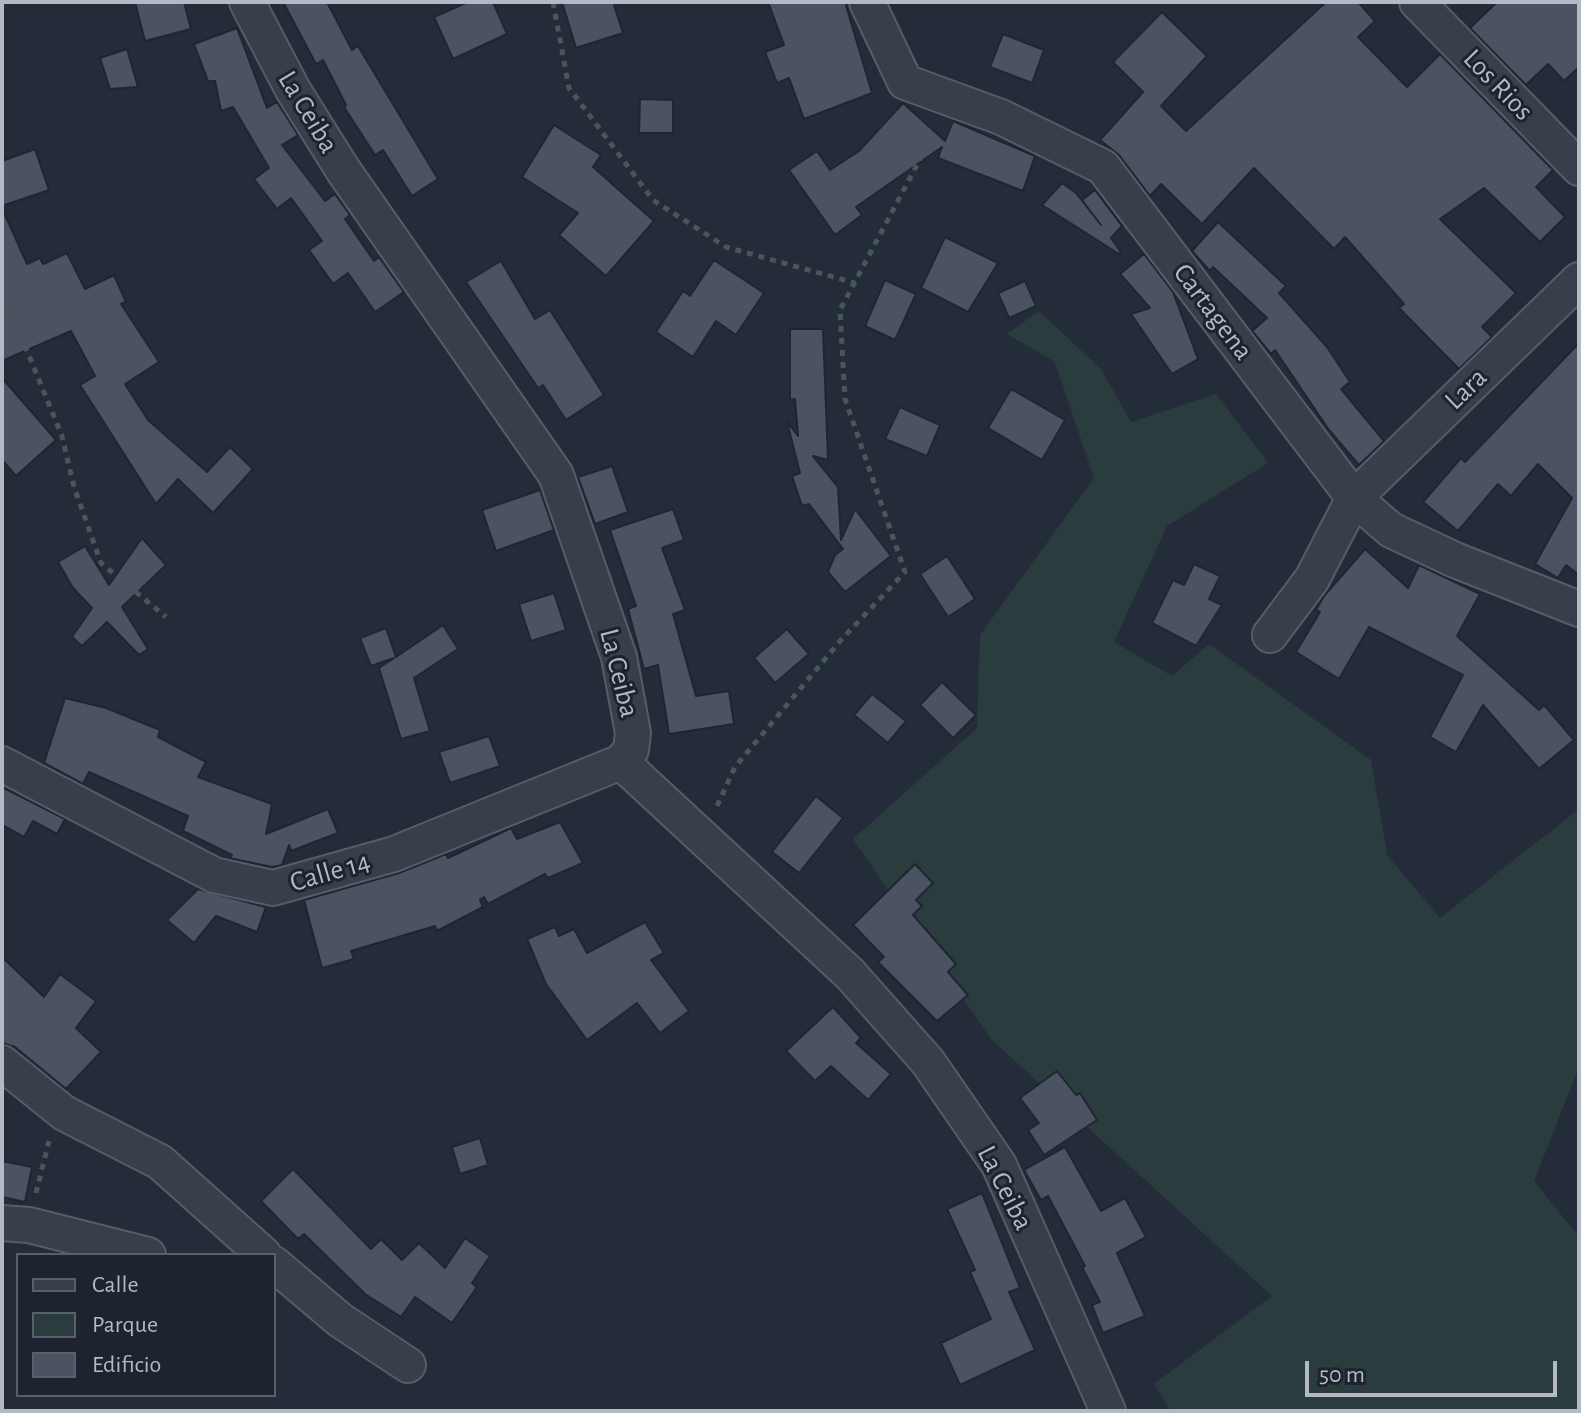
<!DOCTYPE html>
<html>
<head>
<meta charset="utf-8">
<style>
	body { margin:0 }
	#map { position:relative; width:1581px; height:1413px; overflow:hidden; background:#252c39; font-family:"Alegreya Sans",sans-serif }
	canvas { display:block }
	.frame { position:absolute; inset:0; border:4px solid #b3b9c5; pointer-events:none }
	.legend { position:absolute; left:16px; top:1253px; width:260px; height:144px; box-sizing:border-box; background:#1d232f; border:2px solid #595f6b; margin:0; padding:10px 14px; list-style:none; font-size:24px; color:#b3b9c5 }
	.legend li { display:flex; align-items:center; gap:16px; height:40px }
	.legend b { width:40px; border:2px solid #595f6b }
	.scale { position:absolute; left:1305px; top:1361px; width:252px; height:36px; box-sizing:border-box; border:4px solid #b3b9c5; border-top:0; padding-left:10px; font-size:24px; line-height:28px; white-space:nowrap; color:#b3b9c5; -webkit-text-stroke:6px #1d232f; paint-order:stroke }
</style>
</head>
<body>
<div id="map">
<canvas width="1581" height="1413"></canvas>
<div class="frame"></div>
<ul class="legend">
<li><b style="height:10px;background:#383e4a"></b>Calle</li>
<li><b style="height:22px;background:#2b3c3e"></b>Parque</li>
<li><b style="height:22px;background:#4b5262"></b>Edificio</li>
</ul>
<div class="scale">50 m</div>
</div>
<script>
const ctx = document.querySelector('canvas').getContext('2d');
ctx.lineJoin = 'round';
function fill(path, color) {
  ctx.fillStyle = color;
  ctx.fill(path, 'evenodd');
}
function toPath(rows) {
  const path = new Path2D();
  for (const r of rows) {
    path.moveTo(r[0], r[1]);
    for (let i = 2; i < r.length; i += 2) path.lineTo(r[i], r[i + 1]);
  }
  return path;
}
function stroke(path, color, width, dash) {
  ctx.strokeStyle = color;
  ctx.lineWidth = width;
  ctx.lineCap = dash ? 'butt' : 'round';
  ctx.setLineDash(dash || []);
  ctx.stroke(path);
}
function drawText(font, color, halo, rows, align = 'center') {
  ctx.font = font + ' "Alegreya Sans",sans-serif';
  ctx.lineWidth = 6;
  ctx.setLineDash([]);
  ctx.textBaseline = 'middle';
  ctx.strokeStyle = halo;
  ctx.fillStyle = color;
  for (const [text, x, y, turn = 0] of rows) {
    ctx.save();
    ctx.translate(x, y);
    ctx.rotate((+turn || 0) * Math.PI / 180);
    ctx.textAlign = isNaN(turn) ? turn : align;
    if (halo) ctx.strokeText(text, 0, 0);
    ctx.fillText(text, 0, 0);
    ctx.restore();
  }
}
fill(toPath([
	[1039,311,1101,369,1131,422,1216,394,1268,463,1167,526,1114,642,1172,676,1209,644,1371,760,1387,855,1440,918,1579,809,1579,1067,1534,1181,1579,1237,1579,1411,1171,1411,1154,1384,1272,1296,991,1039,853,839,977,728,980,635,1094,478,1055,362,1007,334]
]), '#2b3c3e');
const building = toPath([
	[135,2,184,2,191,29,145,41,135,2],
	[283,2,327,2,352,50,358,46,438,179,412,196,383,150,375,155,344,107,346,105,323,60,316,64,283,2],
	[468,2,493,2,507,34,453,59,434,17,468,2],
	[562,2,613,2,623,33,576,48,562,2],
	[768,2,845,2,872,93,804,119,789,78,777,83,765,52,784,45,768,2],
	[1326,2,1358,2,1375,21,1358,37,1407,87,1440,54,1553,170,1536,187,1565,217,1540,242,1484,188,1440,219,1516,293,1482,327,1492,337,1459,369,1399,308,1404,304,1345,237,1334,249,1254,168,1202,224,1161,184,1150,196,1119,155,1100,140,1143,92,1113,62,1162,12,1207,56,1161,106,1186,131,1326,2],
	[1497,2,1579,2,1579,67,1564,81,1548,64,1526,85,1470,28,1497,2],
	[237,28,267,108,277,102,298,135,282,145,325,201,335,194,350,215,345,219,374,261,379,257,404,292,375,312,348,273,333,284,309,250,322,241,291,198,277,209,254,179,269,168,233,107,221,111,215,81,208,81,194,44,237,28],
	[1003,34,1044,50,1032,83,990,67,1003,34],
	[127,49,138,87,110,89,100,58,127,49],
	[640,99,673,100,673,133,639,133,640,99],
	[903,103,945,141,953,121,1035,156,1023,191,938,158,942,147,856,207,862,215,835,235,789,170,817,151,830,170,859,151,903,103],
	[554,125,601,155,593,167,654,221,606,276,559,235,578,213,522,177,554,125],
	[35,149,49,190,2,206,2,161,35,149],
	[1062,183,1076,193,1101,225,1082,200,1095,190,1122,226,1111,238,1121,252,1119,254,1042,205,1062,183],
	[2,208,27,264,40,258,43,264,67,253,85,289,114,275,126,302,121,304,159,362,125,384,148,420,207,472,230,447,253,469,213,513,178,479,156,504,80,385,95,376,71,331,2,361,2,208],
	[1218,222,1286,286,1279,293,1327,347,1350,382,1341,389,1384,441,1359,465,1329,430,1275,350,1271,354,1252,331,1267,318,1213,267,1210,271,1192,251,1218,222],
	[945,237,998,263,968,312,921,288,945,237],
	[1144,254,1173,292,1198,359,1172,374,1131,314,1150,308,1120,274,1144,254],
	[714,260,764,293,736,335,716,321,693,357,656,332,683,291,690,296,714,260],
	[501,261,535,319,550,310,604,395,566,420,543,385,538,388,466,282,501,261],
	[885,280,916,294,895,340,865,326,885,280],
	[1025,281,1036,306,1009,318,998,293,1025,281],
	[790,329,823,329,828,460,813,456,838,487,841,540,855,509,891,556,845,592,828,572,835,555,843,549,809,504,802,506,792,476,800,473,787,422,798,436,795,399,790,400,790,329],
	[1579,343,1579,575,1566,565,1558,578,1535,564,1572,498,1538,464,1511,496,1498,484,1458,531,1423,502,1461,458,1465,462,1579,343],
	[2,378,56,440,16,476,2,460,2,378],
	[1011,389,1065,420,1042,460,988,428,1011,389],
	[900,407,940,425,927,456,885,439,900,407],
	[612,466,628,512,595,524,578,477,612,466],
	[540,490,554,530,496,551,482,510,540,490],
	[673,509,684,540,662,548,685,610,673,614,696,696,729,691,734,724,669,734,658,665,644,669,628,609,636,606,610,530,673,509],
	[142,538,166,565,122,607,148,649,139,655,107,622,82,646,72,637,92,608,73,588,58,562,85,546,109,585,142,538],
	[1365,549,1408,588,1419,565,1480,594,1457,636,1539,710,1544,705,1574,740,1539,769,1483,705,1456,752,1430,737,1463,675,1369,627,1339,679,1296,652,1320,612,1316,610,1324,596,1365,549],
	[947,556,975,599,948,617,920,574,947,556],
	[1194,564,1220,576,1209,599,1222,605,1196,646,1152,623,1173,580,1184,585,1194,564],
	[554,593,566,630,531,641,519,604,554,593],
	[443,625,458,649,414,678,430,731,401,739,379,668,394,658,371,666,360,638,386,628,396,657,443,625],
	[787,629,809,654,775,683,754,658,787,629],
	[942,682,976,715,953,738,920,705,942,682],
	[872,694,906,721,888,743,854,715,872,694],
	[65,698,106,708,160,730,158,737,206,762,198,777,272,804,266,834,328,809,338,833,291,851,289,845,282,865,272,867,229,858,232,855,183,831,188,816,89,772,83,784,44,763,65,698],
	[489,736,500,766,450,783,439,752,489,736],
	[2,787,65,819,57,834,33,821,24,837,2,825,2,787],
	[816,796,843,818,799,873,772,852,816,796],
	[560,822,583,863,548,878,545,874,488,904,484,897,480,900,483,907,437,931,435,926,351,951,354,959,322,968,304,900,399,873,446,854,448,858,511,828,517,839,560,822],
	[915,864,933,883,916,900,922,906,913,915,956,964,948,972,968,995,937,1021,878,962,884,957,853,925,915,864],
	[198,889,266,907,257,932,216,916,194,943,167,920,198,889],
	[645,922,664,953,651,960,689,1011,660,1033,637,1003,587,1040,546,984,527,939,555,927,559,936,574,929,587,953,645,922],
	[2,957,44,997,60,974,96,1001,76,1028,101,1052,66,1089,15,1047,2,1043,2,957],
	[833,1007,861,1038,856,1043,891,1074,868,1100,831,1066,815,1081,786,1051,833,1007],
	[1057,1071,1076,1095,1080,1093,1097,1120,1044,1155,1028,1130,1039,1123,1020,1098,1057,1071],
	[480,1138,488,1165,460,1174,452,1147,480,1138],
	[1065,1147,1101,1211,1125,1198,1146,1237,1117,1253,1145,1316,1103,1333,1092,1305,1100,1302,1082,1267,1085,1266,1048,1196,1041,1200,1024,1170,1065,1147],
	[2,1161,32,1167,25,1202,2,1197,2,1161],
	[293,1169,371,1249,381,1239,402,1260,419,1243,445,1268,465,1238,490,1256,472,1283,477,1287,452,1323,415,1297,401,1317,365,1294,304,1234,298,1239,261,1201,293,1169],
	[982,1193,1020,1288,1009,1292,1035,1350,960,1385,941,1343,991,1319,970,1272,975,1270,947,1209,982,1193]
]);
fill(building, '#4b5262');
stroke(building, '#1f2531', 2);
const minor = toPath([
	[867,2,905,82,1001,117,1103,167,1354,498,1391,530,1455,560,1579,609],
	[1417,2,1579,168],
	[1270,635,1312,579,1354,498,1579,280],
	[621,762,850,974,928,1062,999,1165,1108,1411],
	[2,764,214,875,273,888,394,854,621,762,631,750,633,733,619,657,556,475,343,170,293,90,247,2],
	[2,1063,64,1113,160,1162,264,1255],
	[2,1223,29,1225,148,1255],
	[274,1264,340,1320,408,1365]
]);
stroke(minor, '#565c68', 38);
stroke(toPath([
	[553,2,569,88,653,200,726,247,855,283],
	[2,290,62,436,74,487,101,563,166,617],
	[717,806,735,767,841,640,905,572,845,399,840,310,936,129],
	[36,1193,49,1141]
]), '#48575c', 5, [6, 6]);
stroke(minor, '#383e4a', 34);
drawText('28px', '#b3b9c5', '#1d232f', [
	["Los Rios",1498,85,46],
	["La Ceiba",308,112,59],
	["Cartagena",1213,312,53],
	["Lara",1466,389,-44],
	["La Ceiba",619,673,76],
	["Calle 14",330,872,-16],
	["La Ceiba",1005,1188,63]
]);
</script>
</body>
</html>
